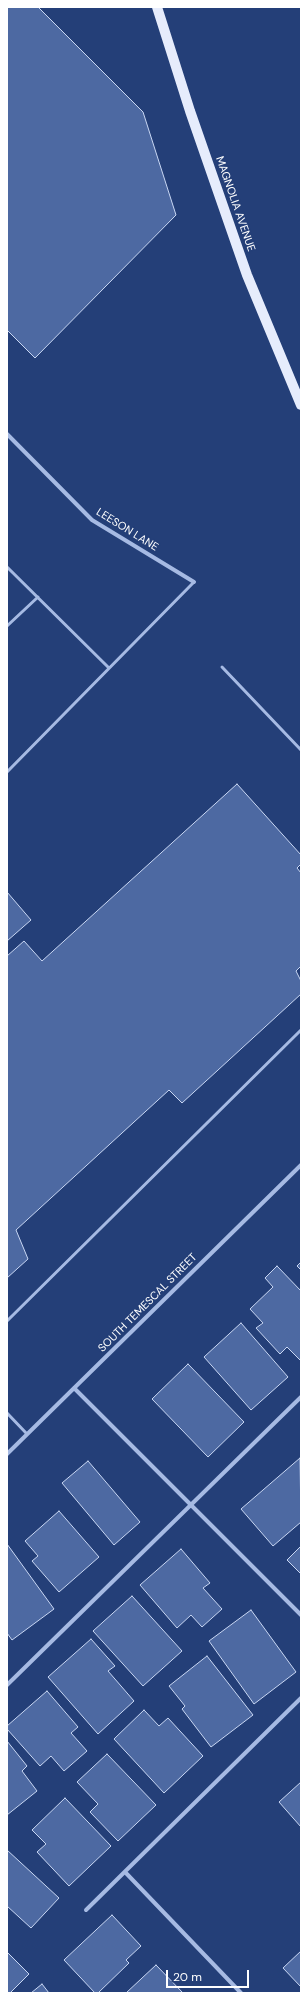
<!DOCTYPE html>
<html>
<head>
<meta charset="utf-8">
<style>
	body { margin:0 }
	#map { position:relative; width:308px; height:2000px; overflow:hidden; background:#243f78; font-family:"DM Sans",sans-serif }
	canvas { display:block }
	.frame { position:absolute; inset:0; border:8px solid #fff; pointer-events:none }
	.scale { position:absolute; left:166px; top:1970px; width:83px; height:18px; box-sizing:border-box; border:2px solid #fff; border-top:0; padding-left:5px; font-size:12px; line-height:14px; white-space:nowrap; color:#fff; -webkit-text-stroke:3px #243f78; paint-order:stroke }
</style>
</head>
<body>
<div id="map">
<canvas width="308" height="2000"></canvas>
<div class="frame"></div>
<div class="scale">20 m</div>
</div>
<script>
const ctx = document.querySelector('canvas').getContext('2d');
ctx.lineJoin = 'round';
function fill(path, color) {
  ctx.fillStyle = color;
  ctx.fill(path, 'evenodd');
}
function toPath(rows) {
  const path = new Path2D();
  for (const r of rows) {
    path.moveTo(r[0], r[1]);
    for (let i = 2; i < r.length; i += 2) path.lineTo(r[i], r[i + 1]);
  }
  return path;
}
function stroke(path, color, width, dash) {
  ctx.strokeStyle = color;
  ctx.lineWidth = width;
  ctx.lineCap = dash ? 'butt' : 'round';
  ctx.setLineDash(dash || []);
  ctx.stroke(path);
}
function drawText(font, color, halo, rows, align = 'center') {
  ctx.font = font + ' "DM Sans",sans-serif';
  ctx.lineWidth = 3;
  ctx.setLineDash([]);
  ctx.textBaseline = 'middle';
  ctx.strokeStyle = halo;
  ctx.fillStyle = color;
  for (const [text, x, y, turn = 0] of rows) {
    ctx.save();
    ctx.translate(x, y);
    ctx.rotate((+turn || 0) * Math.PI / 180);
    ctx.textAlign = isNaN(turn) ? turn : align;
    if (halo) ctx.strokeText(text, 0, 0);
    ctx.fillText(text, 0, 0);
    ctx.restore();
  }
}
const building = toPath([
	[7,7,38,7,143,112,176,215,35,358,7,330,7,7],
	[237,784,301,855,301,864,297,868,301,873,301,966,296,971,301,981,301,994,182,1103,169,1090,16,1230,28,1259,7,1278,7,956,24,941,42,961,237,784],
	[7,892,31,920,7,941,7,892],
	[301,1262,301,1270,297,1266,301,1262],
	[277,1266,301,1291,301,1361,287,1347,280,1354,256,1328,263,1323,250,1309,273,1287,265,1278,277,1266],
	[241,1323,288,1377,251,1410,204,1357,241,1323],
	[188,1364,244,1422,208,1457,152,1399,188,1364],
	[300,1458,301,1522,273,1546,241,1509,300,1458],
	[88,1461,140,1522,114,1545,62,1483,88,1461],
	[59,1511,99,1557,59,1592,32,1561,38,1556,25,1541,59,1511],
	[7,1544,54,1609,12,1640,7,1633,7,1544],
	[301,1546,301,1574,287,1560,301,1546],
	[181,1549,210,1583,203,1588,222,1609,202,1627,191,1615,177,1628,140,1585,181,1549],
	[132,1596,182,1651,143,1686,93,1631,132,1596],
	[251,1610,296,1672,254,1704,209,1641,251,1610],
	[91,1639,115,1666,108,1671,134,1701,98,1734,48,1677,91,1639],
	[207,1656,253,1715,211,1747,182,1709,185,1706,169,1686,207,1656],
	[47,1691,78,1727,71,1733,87,1751,64,1771,51,1756,40,1766,7,1729,7,1726,47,1691],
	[144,1710,159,1726,168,1718,203,1756,164,1793,114,1739,144,1710],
	[7,1741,27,1766,22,1771,37,1791,7,1815,7,1741],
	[107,1754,156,1805,118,1841,90,1812,98,1804,77,1782,107,1754],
	[301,1782,301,1827,279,1802,301,1782],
	[65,1798,111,1846,69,1886,37,1852,46,1844,32,1830,65,1798],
	[7,1850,59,1898,31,1928,7,1906,7,1850],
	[112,1915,141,1946,126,1960,129,1963,98,1993,95,1993,64,1960,112,1915],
	[301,1951,301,1987,283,1968,301,1951],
	[7,1952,29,1974,10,1993,7,1993,7,1952],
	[156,1965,183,1993,126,1993,156,1965],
	[42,1984,49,1993,31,1993,42,1984]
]);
fill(building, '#4d69a2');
stroke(building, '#c9d7f3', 1);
stroke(toPath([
	[7,567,109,668],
	[7,626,38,597],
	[222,667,301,750],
	[7,772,194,582],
	[7,1321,301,1030],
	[7,1413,27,1434]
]), '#a6bae3', 3);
stroke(toPath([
	[7,434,92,520,194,582],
	[74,1388,301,1615],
	[7,1454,301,1165],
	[7,1685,301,1397],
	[125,1872,241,1993],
	[86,1910,301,1698]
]), '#a6bae3', 4);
stroke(toPath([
	[157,7,190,111,247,275,301,405]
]), '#e6ecfc', 10);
drawText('11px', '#fff', '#243f78', [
	["MAGNOLIA AVENUE",235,204,71],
	["LEESON LANE",127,530,32],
	["SOUTH TEMESCAL STREET",148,1303,-45]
]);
</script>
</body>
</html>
